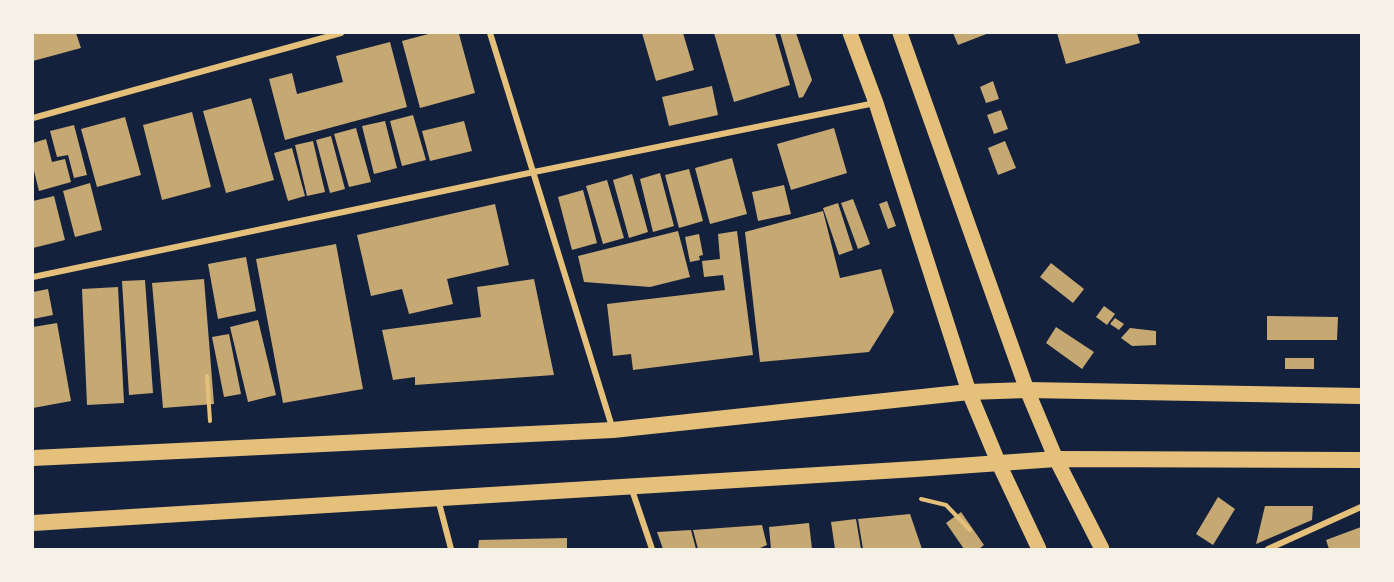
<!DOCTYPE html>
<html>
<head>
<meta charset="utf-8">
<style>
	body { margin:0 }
	#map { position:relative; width:1394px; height:582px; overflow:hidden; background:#14213d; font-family:"Space Grotesk",sans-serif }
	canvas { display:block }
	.frame { position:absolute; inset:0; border:34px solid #f6f1e7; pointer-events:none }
</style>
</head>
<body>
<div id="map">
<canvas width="1394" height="582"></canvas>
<div class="frame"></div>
</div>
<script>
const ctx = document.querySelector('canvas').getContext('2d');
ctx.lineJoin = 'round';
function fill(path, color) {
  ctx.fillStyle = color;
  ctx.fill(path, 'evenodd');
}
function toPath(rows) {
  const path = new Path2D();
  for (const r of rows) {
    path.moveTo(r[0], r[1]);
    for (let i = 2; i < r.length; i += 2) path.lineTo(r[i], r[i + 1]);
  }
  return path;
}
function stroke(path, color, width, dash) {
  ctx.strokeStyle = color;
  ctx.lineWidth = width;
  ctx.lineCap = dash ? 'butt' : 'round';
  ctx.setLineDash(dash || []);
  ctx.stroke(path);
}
fill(toPath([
	[33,33,76,33,81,48,33,61],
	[432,33,459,34,475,93,420,108,402,41],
	[642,33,683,33,694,70,656,81],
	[714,33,775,33,790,85,734,102],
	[780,33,796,33,812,80,803,97,799,98],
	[953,33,989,33,958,45],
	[1057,33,1137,33,1140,43,1066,64],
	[390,42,407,107,285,140,269,79,292,73,297,94,343,82,336,56],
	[993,81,999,99,986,103,980,87],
	[712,86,718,115,669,126,662,97],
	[251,98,274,180,226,193,203,111],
	[1001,110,1008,129,994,134,987,115],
	[192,112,211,187,162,200,143,125],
	[413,115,426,160,402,166,390,121],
	[125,117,141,175,97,187,81,129],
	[385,121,397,168,374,174,362,126],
	[464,121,472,151,430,161,422,131],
	[74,125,87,175,74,178,68,155,57,157,50,131],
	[356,128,371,182,349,187,334,134],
	[834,128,847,173,791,190,777,144],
	[331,136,345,189,330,193,316,140],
	[46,139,52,162,65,159,71,182,39,191,33,167,33,143],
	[313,141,325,192,307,196,295,145],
	[1005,141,1016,168,998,175,988,148],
	[292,148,305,196,288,201,274,153],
	[732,158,747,214,710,224,695,168],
	[689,169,703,221,679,228,665,175],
	[660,173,674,226,653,232,640,179],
	[632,174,648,232,629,238,613,180],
	[607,180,624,238,603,244,586,186],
	[90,183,102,230,75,237,63,191],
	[784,185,791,214,758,221,752,192],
	[583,190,597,243,572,250,558,197],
	[54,196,65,240,33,248,33,201],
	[853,199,870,244,858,249,841,203],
	[887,201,896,226,888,229,879,204],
	[838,203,853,250,839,255,823,208],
	[495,204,509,265,447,279,453,304,409,314,402,289,371,296,357,235],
	[823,211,840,278,881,269,894,312,869,352,760,362,745,232],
	[678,231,690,277,650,287,584,282,578,256],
	[737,231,753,355,633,370,631,354,613,356,607,304,725,290,723,275,704,277,702,261,720,259,718,234],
	[699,234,703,255,699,256,700,260,690,262,685,237],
	[336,244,363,389,283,403,256,259],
	[246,257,256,311,218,319,208,264],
	[1051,263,1084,289,1073,303,1040,277],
	[204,279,214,404,163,408,152,283],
	[534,279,554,375,415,385,415,377,393,380,382,330,481,317,477,287],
	[145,280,153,393,129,395,122,281],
	[118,287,124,403,87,405,82,289],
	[48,289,53,315,33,319,33,292],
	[1104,306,1115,314,1107,325,1096,317],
	[1267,316,1338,317,1337,340,1267,340],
	[1115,318,1124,324,1119,330,1110,324],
	[258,320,276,395,248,402,230,327],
	[57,323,71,401,33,408,33,327],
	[1056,327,1094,352,1082,369,1046,343],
	[1130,328,1156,331,1156,345,1132,346,1121,338],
	[229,334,241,394,224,397,212,337],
	[1285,358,1314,358,1314,369,1285,369],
	[1218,497,1235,509,1213,545,1196,534],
	[1265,506,1313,506,1312,520,1256,544],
	[961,512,984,545,979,549,964,549,946,523],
	[910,514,922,549,863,549,858,519],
	[856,519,861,549,835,549,831,522],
	[809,523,812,549,771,549,769,527],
	[762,525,767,545,758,549,698,549,693,530],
	[1361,527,1361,549,1329,549,1326,540],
	[691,530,696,549,663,549,657,532],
	[567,538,567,549,478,549,479,540]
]), '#c6a872');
stroke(toPath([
	[207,376,210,421],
	[921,499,946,505,970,530]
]), '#e5c07b', 4);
stroke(toPath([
	[490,33,613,430],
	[33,118,341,33],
	[33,277,534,172,875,103],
	[631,487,652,549],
	[438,499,451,549],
	[1268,549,1361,507]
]), '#e5c07b', 6);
stroke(toPath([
	[850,33,876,103,969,392,999,464,1039,549],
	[900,33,1027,390,1056,459,1102,549]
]), '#e5c07b', 15);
stroke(toPath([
	[33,458,613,430,969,392,1027,390,1361,396],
	[33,523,916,469,1056,459,1361,460]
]), '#e5c07b', 16);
</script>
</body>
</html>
